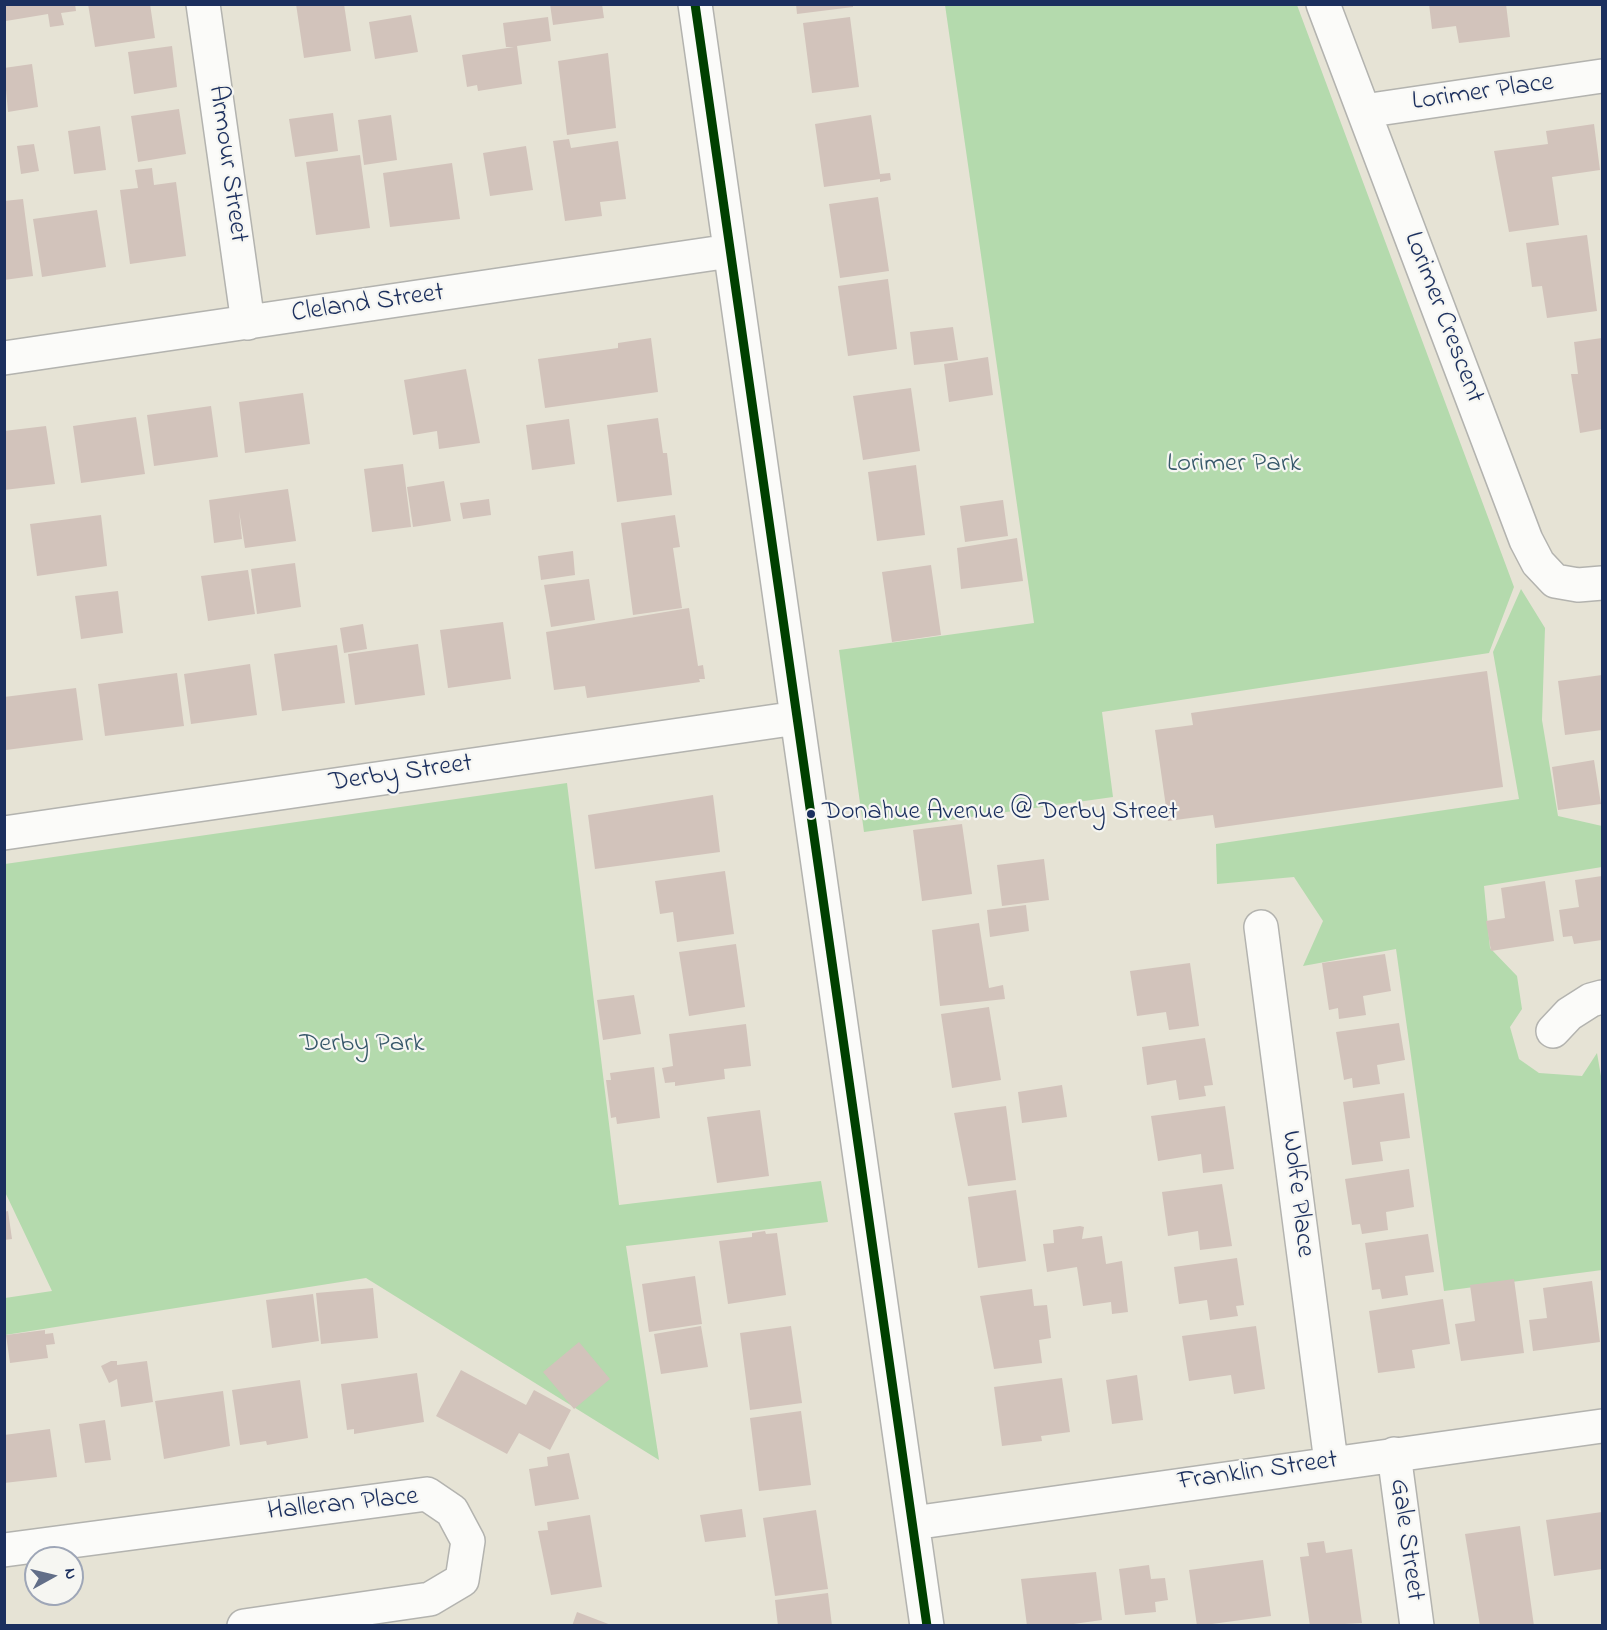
<!DOCTYPE html>
<html>
<head>
<meta charset="utf-8">
<style>
	body { margin:0 }
	#map { position:relative; width:1607px; height:1630px; overflow:hidden; background:#e6e3d5; font-family:"Indie Flower",sans-serif }
	canvas { display:block }
	.frame { position:absolute; inset:0; border:6px solid #1b2f5e; pointer-events:none }
	.north { position:absolute; left:24px; top:1546px; width:60px; height:60px; box-sizing:border-box; background:#f6f6f2; border:2px solid #9ea6b7; border-radius:50%; rotate:82deg; font-size:16px; font-weight:700; line-height:24px; text-align:center; color:#1b2f5e }
	.north::after { content:''; display:block; margin:auto; width:21px; height:27px; background:#626e88; clip-path:polygon(50% 0,100% 100%,50% 72%,0 100%) }
</style>
</head>
<body>
<div id="map">
<canvas width="1607" height="1630"></canvas>
<div class="frame"></div>
<div class="north">N</div>
</div>
<script>
const ctx = document.querySelector('canvas').getContext('2d');
ctx.lineJoin = 'round';
function fill(path, color) {
  ctx.fillStyle = color;
  ctx.fill(path, 'evenodd');
}
function toPath(rows) {
  const path = new Path2D();
  for (const r of rows) {
    path.moveTo(r[0], r[1]);
    for (let i = 2; i < r.length; i += 2) path.lineTo(r[i], r[i + 1]);
  }
  return path;
}
function stroke(path, color, width, dash) {
  ctx.strokeStyle = color;
  ctx.lineWidth = width;
  ctx.lineCap = dash ? 'butt' : 'round';
  ctx.setLineDash(dash || []);
  ctx.stroke(path);
}
function drawText(font, color, halo, rows, align = 'center') {
  ctx.font = font + ' "Indie Flower",sans-serif';
  ctx.lineWidth = 4.5;
  ctx.setLineDash([]);
  ctx.textBaseline = 'middle';
  ctx.strokeStyle = halo;
  ctx.fillStyle = color;
  for (const [text, x, y, turn = 0] of rows) {
    ctx.save();
    ctx.translate(x, y);
    ctx.rotate((+turn || 0) * Math.PI / 180);
    ctx.textAlign = isNaN(turn) ? turn : align;
    if (halo) ctx.strokeText(text, 0, 0);
    ctx.fillText(text, 0, 0);
    ctx.restore();
  }
}
fill(toPath([
	[945,5,1297,5,1514,587,1489,653,1102,712,1113,797,864,832,839,650,1034,623],
	[1521,589,1545,628,1542,720,1558,816,1602,826,1602,867,1484,886,1490,948,1517,976,1522,1009,1510,1027,1519,1059,1539,1073,1582,1076,1597,1053,1602,1082,1602,1270,1444,1291,1396,949,1303,966,1323,921,1294,877,1217,884,1216,844,1519,799,1493,652],
	[567,783,619,1205,821,1181,828,1222,626,1246,659,1460,366,1278,5,1335,5,1298,52,1291,5,1192,5,864]
]), '#b4daad');
fill(toPath([
	[4,4,75,4,76,11,61,13,64,25,50,27,48,14,6,21],
	[88,4,150,4,155,38,95,47],
	[296,4,344,4,351,51,304,58],
	[550,4,602,4,604,18,553,25],
	[796,4,853,4,853,7,797,14],
	[1429,4,1506,4,1510,37,1459,43,1456,26,1432,29],
	[411,15,418,52,375,59,369,22],
	[548,17,551,41,517,46,522,84,478,91,477,85,467,87,462,55,514,47,506,47,503,23],
	[850,17,859,87,812,93,803,23],
	[172,46,177,87,134,94,128,52],
	[608,53,616,128,567,135,558,61],
	[32,64,38,107,8,112,4,68],
	[179,109,186,154,138,162,131,116],
	[333,113,338,151,295,157,289,119],
	[391,115,397,160,364,165,358,120],
	[871,115,880,174,890,173,891,180,880,182,880,179,824,187,815,124],
	[1594,124,1600,170,1552,177,1559,225,1509,232,1494,151,1548,144,1546,131],
	[100,126,106,170,74,174,68,131],
	[569,139,571,148,618,141,626,199,600,202,602,216,565,221,553,141],
	[34,144,39,171,21,174,17,146],
	[526,146,533,190,490,196,483,153],
	[360,155,370,228,316,235,306,162],
	[452,163,460,219,390,227,383,173],
	[152,168,154,185,176,182,186,256,130,264,120,190,138,188,135,170],
	[878,197,889,271,840,278,829,204],
	[23,199,33,276,4,280,4,201],
	[97,210,106,267,42,277,33,219],
	[1587,235,1597,311,1547,318,1542,286,1532,287,1526,243],
	[888,279,897,349,848,356,838,286],
	[953,327,958,360,914,365,910,332],
	[651,338,658,392,545,408,538,359,618,348,618,343],
	[1602,338,1602,429,1580,433,1571,374,1578,374,1574,342],
	[988,357,993,395,949,402,944,364],
	[466,369,480,443,439,449,437,431,413,435,404,380],
	[911,388,920,451,863,460,853,396],
	[303,393,310,444,245,453,239,402],
	[211,406,218,457,154,466,147,415],
	[136,417,145,474,81,483,73,426],
	[658,418,663,453,667,453,672,495,617,502,607,425],
	[569,419,575,464,532,470,526,425],
	[46,426,55,484,4,490,4,431],
	[403,464,411,527,372,532,364,469],
	[916,465,925,535,877,541,868,472],
	[444,481,451,521,413,527,407,487],
	[288,489,296,541,245,548,239,511,242,539,214,543,209,500],
	[489,499,491,515,463,519,460,503],
	[1003,500,1008,536,965,542,960,506],
	[101,515,107,566,37,576,30,524],
	[675,515,680,547,673,548,682,608,633,615,621,523],
	[1017,538,1023,581,961,589,957,548],
	[573,551,575,575,541,580,538,556],
	[295,563,301,607,257,614,251,569],
	[931,565,941,635,892,642,882,572],
	[248,570,255,614,208,621,201,576],
	[589,579,595,620,551,627,544,585],
	[118,591,123,633,81,639,75,596],
	[689,608,698,666,703,665,705,679,699,679,700,682,587,698,585,686,554,690,546,632],
	[503,622,511,679,448,688,440,630],
	[363,624,367,649,344,653,340,628],
	[418,644,425,695,355,705,348,654],
	[337,645,345,703,282,711,274,654],
	[250,664,257,715,191,724,184,674],
	[1487,671,1503,787,1215,828,1213,815,1168,821,1155,730,1193,725,1191,713],
	[177,673,184,726,105,736,98,684],
	[1602,675,1602,730,1565,735,1558,681],
	[76,688,83,740,6,750,4,697],
	[1594,760,1601,804,1558,810,1552,767],
	[713,795,720,852,595,869,588,815],
	[962,824,972,894,922,901,913,830],
	[1044,859,1049,900,1002,906,997,865],
	[725,871,734,934,677,942,673,912,660,914,655,881],
	[1602,876,1602,940,1574,944,1572,936,1563,937,1559,910,1579,907,1575,880],
	[1545,881,1554,941,1491,951,1486,921,1505,918,1501,888],
	[1026,905,1029,931,990,937,987,910],
	[979,923,989,988,1003,985,1005,999,940,1006,932,930],
	[736,944,745,1007,689,1016,679,952],
	[1385,954,1391,991,1363,996,1366,1015,1339,1019,1338,1008,1329,1010,1322,963],
	[1190,963,1199,1026,1169,1030,1166,1012,1137,1016,1130,971],
	[634,995,641,1034,603,1040,597,1000],
	[989,1007,1001,1080,952,1088,941,1014],
	[1399,1023,1405,1060,1377,1065,1380,1084,1353,1088,1352,1078,1344,1080,1336,1032],
	[746,1024,751,1066,724,1069,725,1079,675,1086,675,1082,665,1083,662,1068,673,1066,669,1034],
	[1205,1038,1213,1085,1204,1086,1206,1096,1179,1100,1176,1080,1147,1085,1142,1047],
	[654,1067,660,1118,617,1124,616,1117,611,1118,606,1080,611,1080,610,1073],
	[1062,1085,1067,1117,1022,1123,1018,1092],
	[1404,1093,1410,1138,1380,1142,1383,1161,1352,1165,1343,1102],
	[1006,1106,1016,1180,968,1186,954,1113],
	[1225,1106,1234,1169,1203,1173,1201,1154,1158,1161,1151,1116],
	[760,1110,769,1176,717,1183,707,1117],
	[1409,1169,1414,1207,1386,1212,1388,1230,1362,1234,1360,1224,1352,1225,1345,1179],
	[1222,1184,1232,1246,1200,1250,1198,1231,1168,1236,1162,1192],
	[1016,1190,1026,1261,978,1268,968,1197],
	[8,1211,12,1239,4,1240,4,1212],
	[1080,1226,1084,1227,1082,1239,1102,1236,1106,1264,1122,1261,1128,1312,1112,1314,1111,1302,1083,1306,1077,1267,1047,1272,1043,1244,1054,1243,1053,1230],
	[765,1231,766,1234,777,1233,786,1295,728,1304,719,1241,752,1237,752,1233],
	[1428,1234,1434,1272,1405,1276,1408,1295,1382,1299,1380,1289,1372,1290,1365,1243],
	[1237,1258,1244,1305,1236,1306,1238,1316,1210,1320,1207,1300,1179,1304,1174,1267],
	[695,1276,702,1324,649,1332,642,1284],
	[1514,1279,1524,1353,1461,1361,1455,1324,1475,1321,1470,1285],
	[1592,1281,1600,1342,1533,1351,1529,1320,1547,1318,1543,1288],
	[373,1288,378,1338,321,1344,316,1293],
	[1032,1289,1034,1306,1047,1305,1051,1338,1039,1340,1042,1363,994,1369,980,1296],
	[313,1294,319,1341,272,1348,266,1300],
	[1443,1299,1450,1344,1412,1350,1415,1368,1378,1373,1369,1311],
	[701,1326,708,1367,661,1374,654,1334],
	[791,1326,802,1403,750,1410,740,1333],
	[1256,1326,1265,1389,1234,1394,1231,1375,1189,1381,1182,1336],
	[45,1330,45,1334,53,1333,55,1344,46,1345,48,1358,10,1363,6,1335],
	[579,1342,610,1379,574,1409,543,1372],
	[111,1361,117,1361,117,1365,147,1361,153,1402,121,1407,117,1379,109,1383,101,1366],
	[461,1370,526,1405,534,1390,571,1410,550,1450,519,1433,507,1454,436,1416],
	[417,1373,424,1422,354,1434,354,1429,347,1430,341,1384],
	[1137,1375,1143,1420,1112,1424,1106,1380],
	[1062,1378,1070,1432,1041,1436,1042,1441,1002,1446,994,1387],
	[300,1380,308,1438,267,1445,266,1441,240,1445,232,1390],
	[223,1391,230,1446,164,1459,155,1401],
	[801,1411,811,1485,759,1491,750,1418],
	[105,1420,111,1460,85,1463,79,1424],
	[50,1429,57,1477,4,1483,4,1435],
	[569,1453,579,1499,535,1506,529,1469,548,1466,547,1457],
	[742,1509,746,1537,705,1542,700,1515],
	[816,1510,828,1589,775,1596,763,1518],
	[1602,1512,1602,1569,1554,1576,1546,1520],
	[590,1515,602,1587,551,1595,538,1531,548,1530,547,1522],
	[1520,1526,1534,1626,1480,1626,1465,1534],
	[1324,1541,1326,1553,1352,1549,1362,1623,1310,1626,1300,1557,1309,1556,1307,1543],
	[1263,1560,1271,1616,1197,1626,1189,1570],
	[1149,1565,1151,1579,1165,1578,1168,1600,1155,1602,1156,1612,1125,1615,1119,1569],
	[1096,1572,1102,1620,1059,1626,1027,1626,1021,1579],
	[828,1593,832,1626,778,1626,775,1600],
	[577,1612,611,1625,611,1626,572,1626]
]), '#d2c3bb');
const minor = toPath([
	[203,4,248,323],
	[695,4,927,1626],
	[1323,4,1526,540,1538,563,1555,581,1578,585,1602,583],
	[1364,111,1602,76],
	[4,358,730,251],
	[4,833,797,718],
	[1261,927,1331,1462],
	[1553,1031,1569,1014,1591,1000,1602,997],
	[1394,1454,1417,1626],
	[913,1523,1602,1426],
	[4,1550,427,1494,452,1511,468,1541,462,1580,430,1599,244,1626]
]);
stroke(minor, '#b3b3af', 36);
stroke(minor, '#fbfbf9', 33);
stroke(toPath([
	[695,4,927,1626]
]), '#004000', 9);
for (const [x, y, r, color] of [
	[811,814,5,"#1b2f5e"]
]) {
  const dot = new Path2D();
  dot.arc(x, y, r, 0, 2 * Math.PI);
  ctx.fillStyle = color;
  ctx.fill(dot);
  stroke(dot, '#f6f6f2', 2);
}
drawText('26px', '#1b2f5e', '#f6f6f2', [
	["Donahue Avenue @ Derby Street",822,814]
], 'left');
drawText('27px', '#1b2f5e', '#f6f6f2', [
	["Lorimer Place",1483,94,-8],
	["Armour Street",226,164,82],
	["Cleland Street",368,305,-8],
	["Lorimer Crescent",1442,318,69],
	["Derby Street",401,775,-8],
	["Wolfe Place",1296,1194,83],
	["Franklin Street",1258,1473,-8],
	["Halleran Place",343,1506,-6],
	["Gale Street",1405,1540,82]
]);
drawText('27px', '#37586a', '#f6f6f2', [
	["Lorimer Park",1234,466],
	["Derby Park",362,1046]
]);
</script>
</body>
</html>
